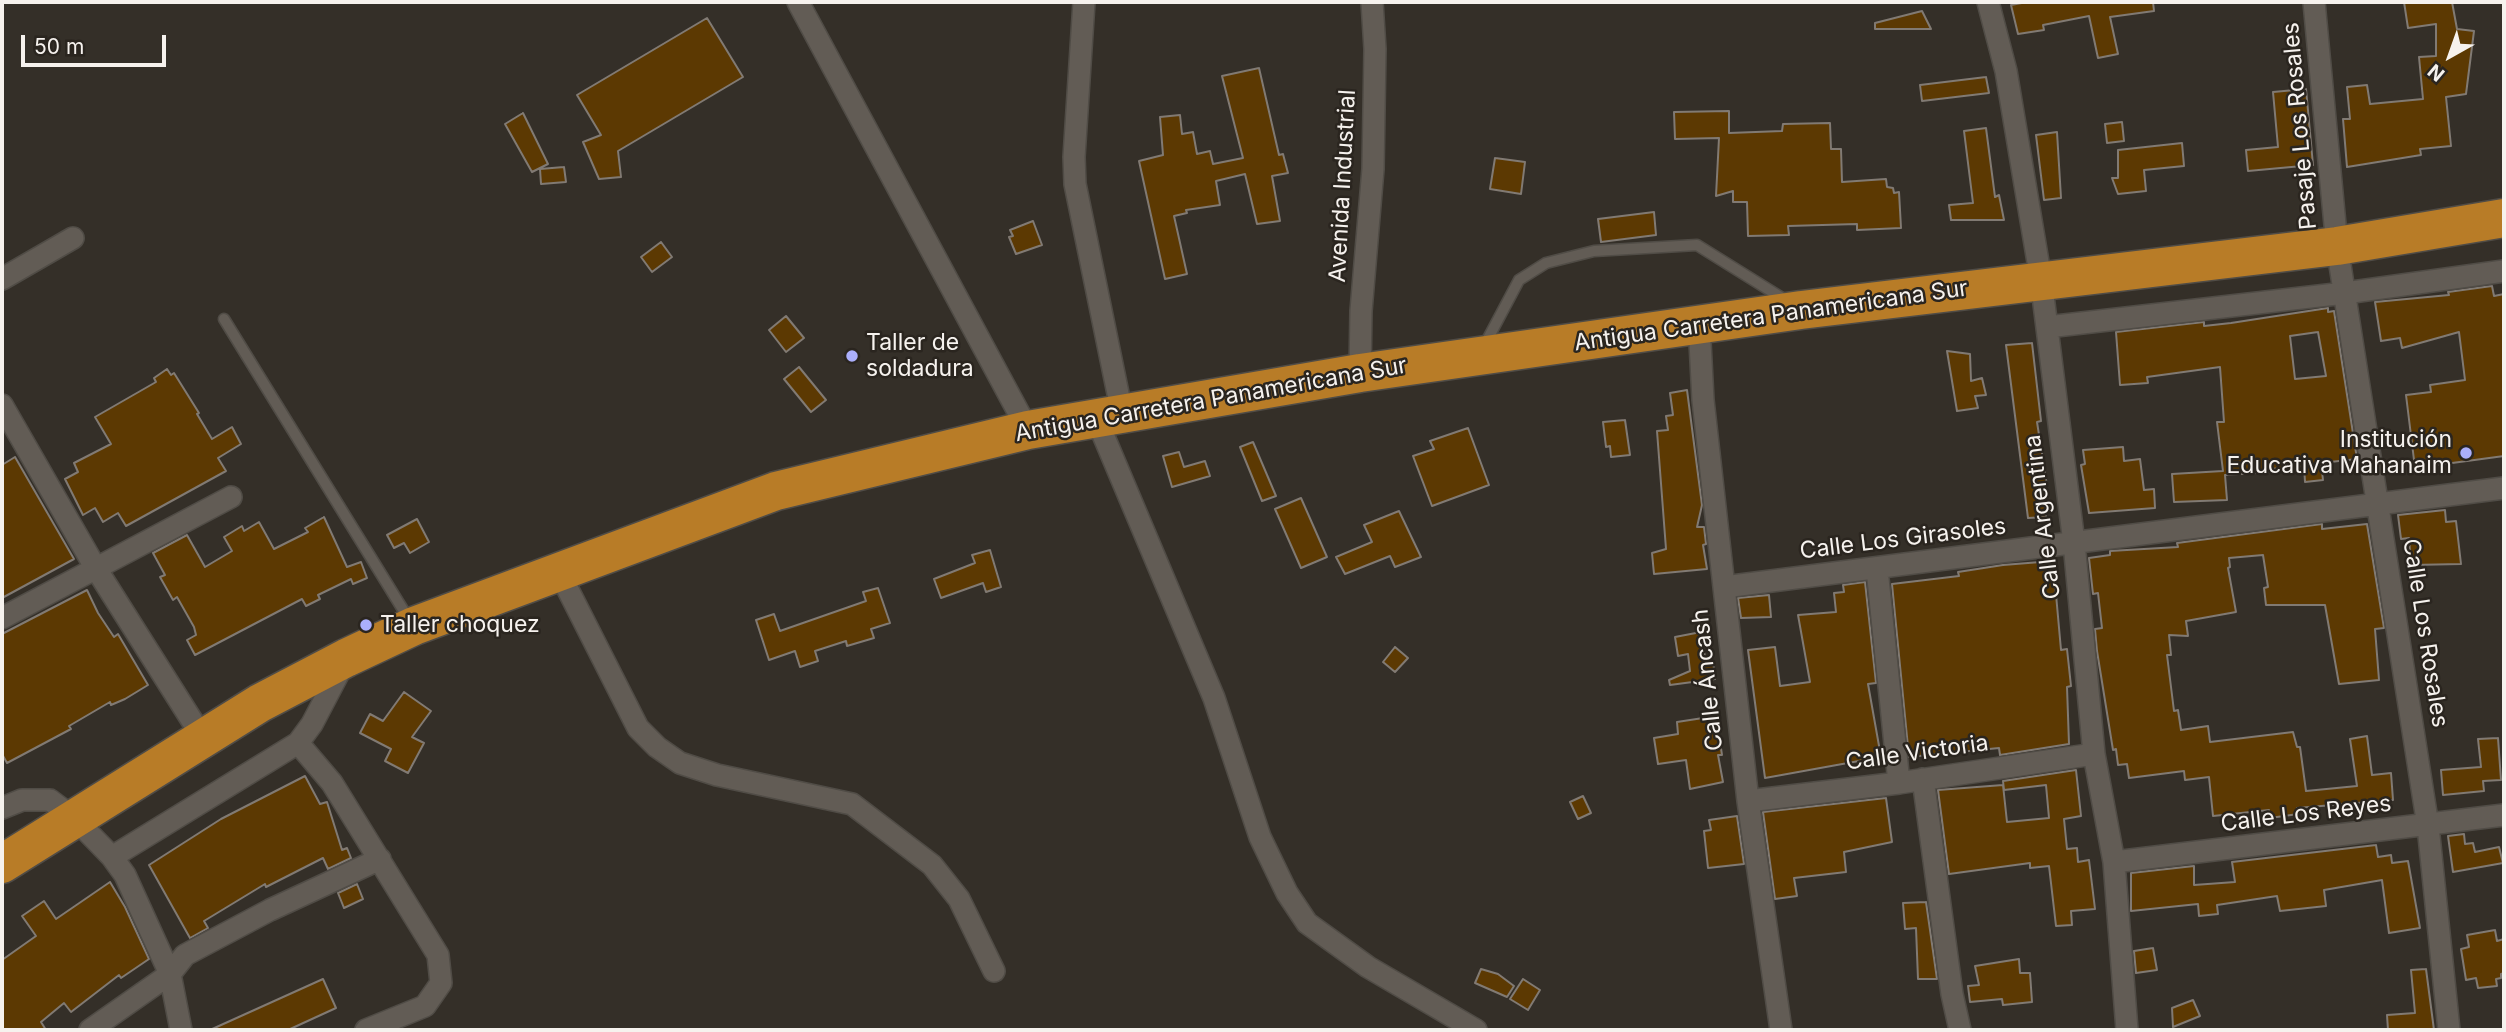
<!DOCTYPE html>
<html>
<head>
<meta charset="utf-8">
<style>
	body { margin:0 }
	#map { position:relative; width:2506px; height:1032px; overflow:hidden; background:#342f28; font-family:Inter,sans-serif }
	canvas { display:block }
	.frame { position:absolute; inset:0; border:4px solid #f6f2ee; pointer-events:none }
	.north { position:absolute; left:2415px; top:21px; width:70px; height:70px; -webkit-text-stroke:5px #2a251f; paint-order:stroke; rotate:220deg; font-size:19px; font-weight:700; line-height:28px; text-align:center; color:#f6f2ee }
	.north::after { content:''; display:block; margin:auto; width:24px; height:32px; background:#f6f2ee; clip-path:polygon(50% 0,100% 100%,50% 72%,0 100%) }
	.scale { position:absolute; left:21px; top:35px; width:145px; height:32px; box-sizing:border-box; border:4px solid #f6f2ee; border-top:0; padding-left:9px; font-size:21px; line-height:24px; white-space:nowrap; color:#f6f2ee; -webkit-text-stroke:5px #2a251f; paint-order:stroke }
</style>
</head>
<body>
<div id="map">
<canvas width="2506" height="1032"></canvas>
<div class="frame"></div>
<div class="north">N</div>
<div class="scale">50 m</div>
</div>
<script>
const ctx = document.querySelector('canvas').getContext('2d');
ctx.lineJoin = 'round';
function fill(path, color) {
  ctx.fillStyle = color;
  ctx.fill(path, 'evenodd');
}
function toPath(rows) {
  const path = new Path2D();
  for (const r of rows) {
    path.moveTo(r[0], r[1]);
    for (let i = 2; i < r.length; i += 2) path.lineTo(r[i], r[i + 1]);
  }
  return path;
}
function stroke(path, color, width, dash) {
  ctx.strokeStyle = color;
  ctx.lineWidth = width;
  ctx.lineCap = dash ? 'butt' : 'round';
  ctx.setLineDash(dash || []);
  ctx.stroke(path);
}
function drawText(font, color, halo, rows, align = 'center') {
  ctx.font = font + ' Inter,sans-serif';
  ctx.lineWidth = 5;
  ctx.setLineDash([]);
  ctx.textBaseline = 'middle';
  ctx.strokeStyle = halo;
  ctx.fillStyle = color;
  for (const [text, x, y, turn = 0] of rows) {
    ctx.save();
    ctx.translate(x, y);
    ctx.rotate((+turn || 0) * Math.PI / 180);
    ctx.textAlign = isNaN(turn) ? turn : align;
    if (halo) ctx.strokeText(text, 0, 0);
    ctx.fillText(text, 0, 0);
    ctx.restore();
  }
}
const building = toPath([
	[2027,2,2153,2,2154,11,2110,17,2118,54,2098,58,2089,16,2043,25,2044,30,2018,34,2011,5,2027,2],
	[2404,2,2452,2,2457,29,2474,31,2466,94,2446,97,2451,146,2420,149,2421,155,2347,167,2343,119,2350,119,2347,87,2367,85,2370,104,2423,99,2419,57,2436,56,2436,24,2408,28,2404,2],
	[1922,11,1931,29,1875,29,1875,23,1922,11],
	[707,18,743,77,618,151,621,177,599,179,583,142,601,135,577,95,707,18],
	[1259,68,1279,155,1283,154,1288,173,1272,176,1280,221,1257,224,1245,174,1216,181,1220,205,1186,210,1187,213,1174,216,1187,274,1165,279,1139,161,1163,155,1160,117,1180,115,1182,134,1193,132,1197,154,1210,151,1213,164,1243,158,1222,76,1259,68],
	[1986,77,1989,93,1922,101,1920,85,1986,77],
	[2306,89,2313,165,2248,171,2246,150,2278,147,2273,92,2306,89],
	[1729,111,1729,133,1782,131,1783,124,1830,123,1831,149,1841,149,1842,182,1886,179,1887,187,1893,188,1894,193,1899,192,1901,228,1857,230,1857,224,1788,226,1789,235,1748,236,1747,202,1733,202,1733,191,1716,196,1719,138,1675,139,1674,112,1729,111],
	[523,113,548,164,532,172,505,124,523,113],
	[2122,122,2124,141,2107,143,2105,124,2122,122],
	[1986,128,1995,197,1999,195,2004,220,1951,220,1949,205,1973,203,1964,131,1986,128],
	[2057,132,2061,198,2044,200,2036,135,2057,132],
	[2182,143,2184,166,2144,170,2146,191,2118,194,2112,178,2118,178,2118,150,2182,143],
	[1495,158,1525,162,1521,194,1490,189,1495,158],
	[564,167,566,182,541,184,540,169,564,167],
	[1654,212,1656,235,1601,242,1598,219,1654,212],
	[1033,221,1042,245,1016,254,1009,237,1013,236,1010,230,1033,221],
	[661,242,672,257,652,272,641,257,661,242],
	[2492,286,2494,296,2504,294,2504,456,2415,468,2406,395,2431,392,2430,385,2465,380,2459,332,2402,348,2400,338,2381,341,2375,302,2449,295,2448,292,2492,286],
	[2328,308,2328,312,2334,311,2357,459,2321,463,2323,480,2305,482,2304,466,2271,469,2272,472,2225,475,2227,500,2174,502,2172,474,2223,471,2217,422,2224,422,2220,367,2147,377,2148,383,2120,385,2116,332,2204,322,2204,326,2231,323,2328,308],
	[2318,332,2326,376,2295,379,2290,336,2318,332],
	[786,316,804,338,786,352,769,330,786,316],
	[2032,343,2041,421,2037,422,2047,486,2043,487,2046,517,2028,518,2006,345,2032,343],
	[1947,351,1970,354,1971,381,1982,378,1986,395,1975,396,1978,408,1957,411,1947,351],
	[799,367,826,400,811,412,784,379,799,367],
	[167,369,171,375,174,373,199,413,197,414,212,439,232,427,241,444,218,458,226,471,126,526,118,513,103,522,95,508,83,515,65,479,78,472,74,463,111,444,95,417,156,382,154,378,167,369],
	[1687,390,1702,505,1697,527,1704,527,1706,544,1703,545,1707,569,1654,574,1652,553,1666,549,1657,431,1668,430,1666,416,1673,415,1670,393,1687,390],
	[1625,420,1630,455,1611,457,1610,446,1606,447,1603,422,1625,420],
	[1468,428,1489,485,1432,506,1413,456,1434,449,1430,441,1468,428],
	[1253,442,1276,496,1262,501,1240,447,1253,442],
	[2123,447,2124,461,2140,459,2144,490,2154,489,2155,508,2089,513,2081,465,2085,464,2083,450,2123,447],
	[1179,452,1184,467,1205,461,1210,476,1172,487,1163,456,1179,452],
	[15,457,74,559,2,598,2,465,15,457],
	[1301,498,1327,557,1301,568,1275,509,1301,498],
	[2445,510,2446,522,2456,521,2461,564,2411,565,2409,538,2401,539,2398,515,2445,510],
	[1399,511,1421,557,1395,567,1390,556,1345,574,1336,557,1372,542,1364,525,1399,511],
	[324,517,347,567,361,562,367,578,353,584,351,579,318,595,320,599,306,606,302,599,195,655,187,640,196,635,194,627,177,597,173,600,160,577,165,575,153,553,187,535,205,567,232,551,224,537,242,526,244,531,259,522,274,549,308,532,305,528,324,517],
	[417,519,429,542,410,553,404,543,394,548,387,535,417,519],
	[2322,524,2322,529,2367,524,2384,628,2375,629,2379,680,2339,684,2325,605,2266,605,2264,588,2268,587,2263,555,2229,558,2230,567,2228,568,2236,612,2186,621,2188,636,2169,635,2171,655,2167,655,2174,711,2178,710,2181,730,2208,726,2210,742,2293,732,2297,747,2300,747,2306,791,2357,786,2350,739,2367,736,2372,775,2391,773,2393,800,2297,808,2298,814,2270,818,2269,810,2213,816,2209,777,2185,780,2184,771,2129,778,2127,764,2118,765,2116,749,2113,750,2097,651,2095,629,2102,628,2098,593,2093,594,2089,558,2110,555,2110,551,2178,547,2177,543,2322,524],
	[990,550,1001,587,986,592,983,583,941,598,934,579,975,563,972,555,990,550],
	[2053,561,2061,650,2067,649,2071,686,2067,687,2069,744,2000,755,1999,748,1909,757,1892,584,1959,576,1958,572,2003,565,2053,561],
	[1865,582,1876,683,1868,684,1881,757,1765,778,1748,650,1775,647,1780,686,1810,682,1798,615,1836,612,1834,593,1844,592,1843,585,1865,582],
	[878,588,890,623,871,629,874,638,847,646,846,641,815,651,818,661,800,667,795,651,769,660,756,620,774,614,780,631,866,601,863,592,878,588],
	[87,590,98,613,114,637,118,634,148,685,125,699,111,705,110,702,69,726,71,729,7,763,2,754,2,634,87,590],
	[1769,595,1771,617,1741,618,1738,598,1769,595],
	[1701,632,1706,664,1713,661,1715,679,1670,685,1669,680,1690,671,1688,654,1678,656,1675,637,1701,632],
	[1395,647,1408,658,1395,672,1383,662,1395,647],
	[404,692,431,711,412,737,424,743,408,773,385,761,391,749,360,733,370,714,383,721,404,692],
	[1716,716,1722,755,1718,755,1723,782,1690,789,1686,760,1658,764,1654,738,1678,734,1677,722,1716,716],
	[2498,738,2501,780,2483,781,2484,791,2443,795,2441,770,2481,767,2478,739,2498,738],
	[2076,770,2081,816,2064,819,2067,849,2077,848,2078,862,2089,860,2095,909,2071,911,2072,925,2056,926,2049,866,2030,868,2030,863,1949,874,1938,790,2003,785,2007,822,2049,818,2046,785,2004,790,2003,781,2076,770],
	[305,776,320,804,327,802,342,850,347,848,351,858,328,869,323,858,266,887,265,884,204,921,208,928,190,938,149,865,221,819,305,776],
	[1583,796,1591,813,1578,819,1570,802,1583,796],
	[1886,798,1892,842,1844,852,1846,872,1794,878,1797,896,1775,899,1763,812,1886,798],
	[1737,816,1744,864,1708,868,1704,831,1711,830,1709,820,1737,816],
	[2464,834,2465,844,2473,843,2475,852,2499,847,2503,863,2453,872,2448,836,2464,834],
	[2376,845,2378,857,2391,855,2392,863,2408,861,2420,928,2389,933,2382,880,2324,890,2326,906,2280,911,2277,896,2217,905,2218,914,2199,916,2198,904,2131,911,2131,873,2194,866,2194,885,2235,882,2232,862,2376,845],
	[110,882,125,907,149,959,121,978,119,975,71,1012,64,1003,41,1022,46,1030,2,1030,2,960,36,936,22,916,44,901,56,919,110,882],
	[357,884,363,899,344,908,338,893,357,884],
	[1926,902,1937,979,1918,979,1916,928,1905,929,1903,903,1926,902],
	[2495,930,2497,941,2504,939,2504,973,2501,974,2501,978,2496,979,2497,986,2478,988,2476,978,2466,980,2461,949,2469,947,2467,935,2495,930],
	[2153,948,2157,970,2136,973,2134,951,2153,948],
	[2019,959,2020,973,2030,973,2032,1002,2003,1005,2002,999,1970,1002,1968,986,1979,985,1975,966,2019,959],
	[1481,969,1498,974,1514,986,1507,997,1475,983,1481,969],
	[2426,969,2434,1030,2388,1030,2387,1015,2415,1013,2411,970,2426,969],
	[323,979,336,1008,288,1030,210,1030,323,979],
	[1523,979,1540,990,1528,1010,1510,999,1523,979],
	[2193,1000,2200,1016,2173,1027,2172,1008,2193,1000]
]);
fill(building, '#5c3902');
stroke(building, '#817a73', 2);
const lane = toPath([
	[224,319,410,621],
	[1484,346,1519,280,1546,263,1594,251,1697,245,1787,301]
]);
const street = toPath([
	[798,2,1028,430],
	[1084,2,1074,157,1075,184,1122,413],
	[1988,2,2006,71,2041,280,2074,543,2094,754,2114,862,2127,1030],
	[2314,2,2337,246,2428,826,2449,1030],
	[2,279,73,238],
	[1699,323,1703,400,1748,801,1781,1030],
	[2047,327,2345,293,2504,271],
	[1360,373,1361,311,1373,169,1375,49,1372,2],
	[2,405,95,567,203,738],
	[1096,418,1214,698,1260,837,1287,893,1307,923,1368,967,1476,1030],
	[1877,569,1899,783],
	[560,574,638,728,657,747,680,763,717,775,852,804,932,865,959,899,994,971],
	[1724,587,2504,488],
	[2,618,231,497],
	[298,743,332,783,438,955,441,983,425,1006,366,1030],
	[1923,779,1952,994,1960,1030],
	[1748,801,1899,783,2094,754],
	[2,808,22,800,50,800,74,818,112,857,125,875,170,974,181,1030],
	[112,857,298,743,312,724,344,663],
	[2114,862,2504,815],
	[90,1030,170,974,185,955,270,910,380,859]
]);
const highway = toPath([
	[2,864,260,703,346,658,414,626,776,491,1028,430,1360,373,1801,310,2337,246,2504,218]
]);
stroke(lane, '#504c46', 13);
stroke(street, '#504c46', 24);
stroke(highway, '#504c46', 41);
stroke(lane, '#625c55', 10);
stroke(street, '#625c55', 21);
stroke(highway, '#b87c27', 38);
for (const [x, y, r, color] of [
	[852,356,7,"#abaffb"],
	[2466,453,7,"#abaffb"],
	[366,625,7,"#abaffb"]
]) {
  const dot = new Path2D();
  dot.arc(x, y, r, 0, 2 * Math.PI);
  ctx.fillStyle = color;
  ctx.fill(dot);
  stroke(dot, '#2a251f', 2.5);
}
drawText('23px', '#f6f2ee', '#2a251f', [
	["Pasaje Los Rosales",2300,126,-95],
	["Avenida Industrial",1343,186,-87],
	["Antigua Carretera Panamericana Sur",1771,316,-8],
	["Antigua Carretera Panamericana Sur",1211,400,-10],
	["Calle Argentina",2043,517,-97],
	["Calle Los Girasoles",1903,539,-7],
	["Calle Los Rosales",2425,633,81],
	["Calle Áncash",1708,680,-96],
	["Calle Victoria",1917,753,-8],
	["Calle Los Reyes",2306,814,-7]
]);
drawText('23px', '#f6f2ee', '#2a251f', [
	["Taller de",866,343],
	["soldadura",866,369],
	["Institución",2452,440,"right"],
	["Educativa Mahanaim",2452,466,"right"],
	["Taller choquez",380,625]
], 'left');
</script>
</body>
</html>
